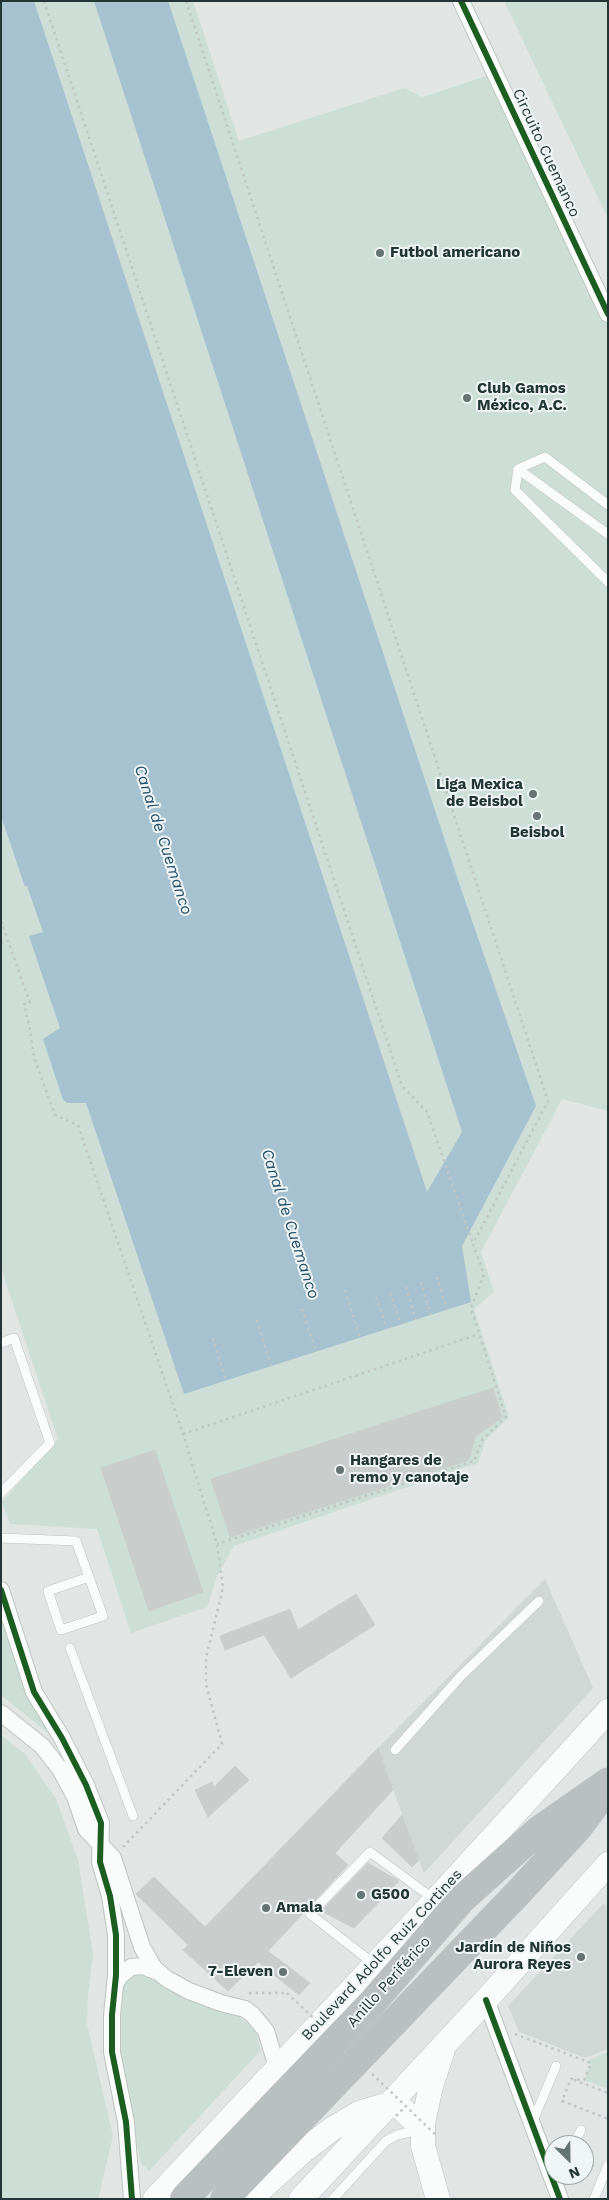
<!DOCTYPE html>
<html>
<head>
<meta charset="utf-8">
<style>
	body { margin:0 }
	#map { position:relative; width:609px; height:2200px; overflow:hidden; background:#e1e6e5; font-family:"Work Sans",sans-serif }
	canvas { display:block }
	.frame { position:absolute; inset:0; border:2px solid #223635; pointer-events:none }
	.north { position:absolute; left:544px; top:2135px; width:50px; height:50px; box-sizing:border-box; background:#eff5f4; border:1px solid #9da9a8; border-radius:50%; rotate:157deg; font-size:14px; font-weight:700; line-height:20px; text-align:center; color:#223635 }
	.north::after { content:''; display:block; margin:auto; width:18px; height:22px; background:#657473; clip-path:polygon(50% 0,100% 100%,50% 72%,0 100%) }
</style>
</head>
<body>
<div id="map">
<canvas width="609" height="2200"></canvas>
<div class="frame"></div>
<div class="north">N</div>
</div>
<script>
const ctx = document.querySelector('canvas').getContext('2d');
ctx.lineJoin = 'round';
function fill(path, color) {
  ctx.fillStyle = color;
  ctx.fill(path, 'evenodd');
}
function toPath(rows) {
  const path = new Path2D();
  for (const r of rows) {
    path.moveTo(r[0], r[1]);
    for (let i = 2; i < r.length; i += 2) path.lineTo(r[i], r[i + 1]);
  }
  return path;
}
function stroke(path, color, width, dash) {
  ctx.strokeStyle = color;
  ctx.lineWidth = width;
  ctx.lineCap = dash ? 'butt' : 'round';
  ctx.setLineDash(dash || []);
  ctx.stroke(path);
}
function drawText(font, color, halo, rows, align = 'center') {
  ctx.font = font + ' "Work Sans",sans-serif';
  ctx.lineWidth = 4;
  ctx.setLineDash([]);
  ctx.textBaseline = 'middle';
  ctx.strokeStyle = halo;
  ctx.fillStyle = color;
  for (const [text, x, y, turn = 0] of rows) {
    ctx.save();
    ctx.translate(x, y);
    ctx.rotate((+turn || 0) * Math.PI / 180);
    ctx.textAlign = isNaN(turn) ? turn : align;
    if (halo) ctx.strokeText(text, 0, 0);
    ctx.fillText(text, 0, 0);
    ctx.restore();
  }
}
fill(toPath([
	[545,1579,593,1688,424,1873,378,1748],
	[604,1903,608,1910,608,2049,585,2058,519,2032,508,2006]
]), '#d0d7d5');
fill(toPath([
	[1,1,193,1,239,141,404,88,423,97,489,75,608,322,608,1111,562,1099,481,1252,494,1292,474,1309,509,1417,486,1440,478,1463,234,1546,217,1576,207,1607,131,1633,97,1529,10,1524,2,1502,58,1439,1,1268],
	[504,1,608,1,608,219],
	[1,1606,53,1737,1,1695],
	[1,1735,25,1754,56,1799,78,1860,93,1954,88,1995,87,2024,113,2136,98,2199,1,2199],
	[140,1971,148,1975,179,1994,237,2015,256,2031,261,2050,149,2171,141,2163,117,2052,116,2025,123,1980],
	[608,2052,608,2089,584,2080,591,2064,586,2061]
]), '#ccded5');
fill(toPath([
	[1,1,34,1,427,1192,462,1132,94,1,168,1,458,880,536,1106,462,1246,471,1302,184,1394,86,1103,67,1103,63,1100,43,1039,60,1028,29,936,43,932,27,886,25,887,1,816]
]), '#a6c2d1');
const building = toPath([
	[493,1388,502,1418,475,1437,469,1460,230,1537,211,1479,493,1388],
	[155,1450,203,1592,149,1611,101,1468,155,1450],
	[356,1594,375,1625,291,1678,264,1635,225,1650,220,1636,290,1609,298,1630,356,1594],
	[378,1748,393,1790,335,1853,348,1865,268,1951,310,1983,299,1995,258,1962,228,1991,183,1950,188,1945,136,1894,154,1877,205,1927,378,1748],
	[235,1766,249,1780,208,1817,195,1790,212,1782,214,1787,235,1766],
	[402,1815,419,1860,412,1867,382,1838,402,1815],
	[368,1863,399,1881,354,1928,321,1911,368,1863]
]);
fill(building, '#c9cdcc');
stroke(building, '#cacfce', 1);
const service = toPath([
	[518,469,515,490,608,582],
	[518,469,608,534],
	[518,469,545,457,608,505],
	[1,1343,14,1338,50,1443,1,1493],
	[1,1538,76,1541,89,1577,103,1616,61,1630,48,1591,89,1577],
	[70,1648,133,1816],
	[395,1750,461,1676,539,1601],
	[374,1964,310,1914,370,1852,435,1900],
	[532,2123,556,2066],
	[573,2145,581,2130],
	[333,2199,386,2141,397,2135,420,2130],
	[594,2199,608,2165]
]);
const minor = toPath([
	[461,1,608,314],
	[1,1590,34,1692,62,1738,86,1785,101,1823,100,1862,110,1896,116,1935,116,1975,112,2015,112,2052,126,2122,132,2199],
	[1,1713,42,1746,60,1769,75,1797,86,1829,113,1858,142,1947,154,1968,167,1979,189,1991,221,2003,245,2009,252,2014,266,2031,277,2067],
	[115,1984,120,1976,131,1967,143,1966,158,1972],
	[486,2000,560,2199]
]);
const secondary = toPath([
	[155,2199,444,1891,608,1711],
	[250,2199,303,2151,332,2129,359,2113,389,2104,401,2108,423,2129],
	[301,2199,486,2000,608,1864],
	[438,2199,423,2146,423,2123,431,2086,442,2053]
]);
const motorway = toPath([
	[517,1894,577,1829,602,1796,608,1782]
]);
stroke(service, '#bec3c2', 10);
stroke(minor, '#bec3c2', 18);
stroke(secondary, '#bec4c3', 25);
stroke(motorway, '#bcc3c2', 29);
stroke(toPath([
	[44,1,402,1086,427,1112,473,1244],
	[186,1,548,1101,473,1244,484,1274,471,1308,506,1417,482,1440,474,1461,217,1544],
	[1,921,30,1003,24,1004,29,1024,34,1057,55,1115,78,1125,183,1434,217,1544,223,1588,206,1658,206,1684,222,1744,123,1847],
	[1,943,8,941],
	[437,1277,447,1310],
	[421,1282,431,1315],
	[406,1287,416,1320],
	[345,1290,360,1338],
	[390,1293,401,1325],
	[376,1297,387,1329],
	[302,1309,316,1352],
	[257,1320,271,1366],
	[213,1338,226,1380],
	[183,1434,479,1334],
	[249,1993,287,1993],
	[515,2034,591,2063,584,2080,571,2079,562,2101,608,2119],
	[574,2080,608,2093]
]), '#bfc6c5', 2.5, [2.5, 4]);
stroke(service, '#fafbfb', 9);
stroke(minor, '#fafbfb', 16);
stroke(secondary, '#fafbfb', 24);
stroke(motorway, '#bac0c0', 28);
const motorwayBridge = toPath([
	[184,2199,372,2003,462,1899,538,1831,608,1782],
	[224,2199,517,1894]
]);
stroke(motorwayBridge, '#bcc3c2', 29, []);
stroke(toPath([
	[287,1993,321,2025],
	[372,2074,436,2135],
	[396,2116,406,2106]
]), '#bfc6c5', 2.5, [2.5, 4]);
stroke(motorwayBridge, '#bac0c0', 28);
stroke(toPath([
	[461,1,608,314],
	[1,1590,34,1692,62,1738,86,1785,101,1823,100,1862,110,1896,116,1935,116,1975,112,2015,112,2052,126,2122,132,2199],
	[486,2000,560,2199]
]), '#1b5e20', 6);
for (const [x, y, r, color] of [
	[380,253,5,"#657473"],
	[467,398,5,"#657473"],
	[533,794,5,"#657473"],
	[537,816,5,"#657473"],
	[340,1470,5,"#657473"],
	[361,1895,5,"#657473"],
	[266,1908,5,"#657473"],
	[581,1957,5,"#657473"],
	[283,1972,5,"#657473"]
]) {
  const dot = new Path2D();
  dot.arc(x, y, r, 0, 2 * Math.PI);
  ctx.fillStyle = color;
  ctx.fill(dot);
  stroke(dot, '#eff5f4', 2);
}
drawText('15px', '#223635', '#eff5f4', [
	["Circuito Cuemanco",546,153,65],
	["Boulevard Adolfo Ruiz Cortines",382,1955,-47],
	["Anillo Periférico",389,1982,-48]
]);
drawText('bold 15px', '#223635', '#eff5f4', [
	["Futbol americano",390,253],
	["Club Gamos",477,389],
	["México, A.C.",477,406],
	["Liga Mexica",523,785,"right"],
	["de Beisbol",523,802,"right"],
	["Beisbol",537,833,"center"],
	["Hangares de",350,1461],
	["remo y canotaje",350,1478],
	["G500",371,1895],
	["Amala",276,1908],
	["Jardín de Niños",571,1948,"right"],
	["Aurora Reyes",571,1965,"right"],
	["7-Eleven",273,1972,"right"]
], 'left');
drawText('italic 16px', '#24506a', '#eff5f4', [
	["Canal de Cuemanco",163,840,72],
	["Canal de Cuemanco",290,1224,72]
]);
</script>
</body>
</html>
